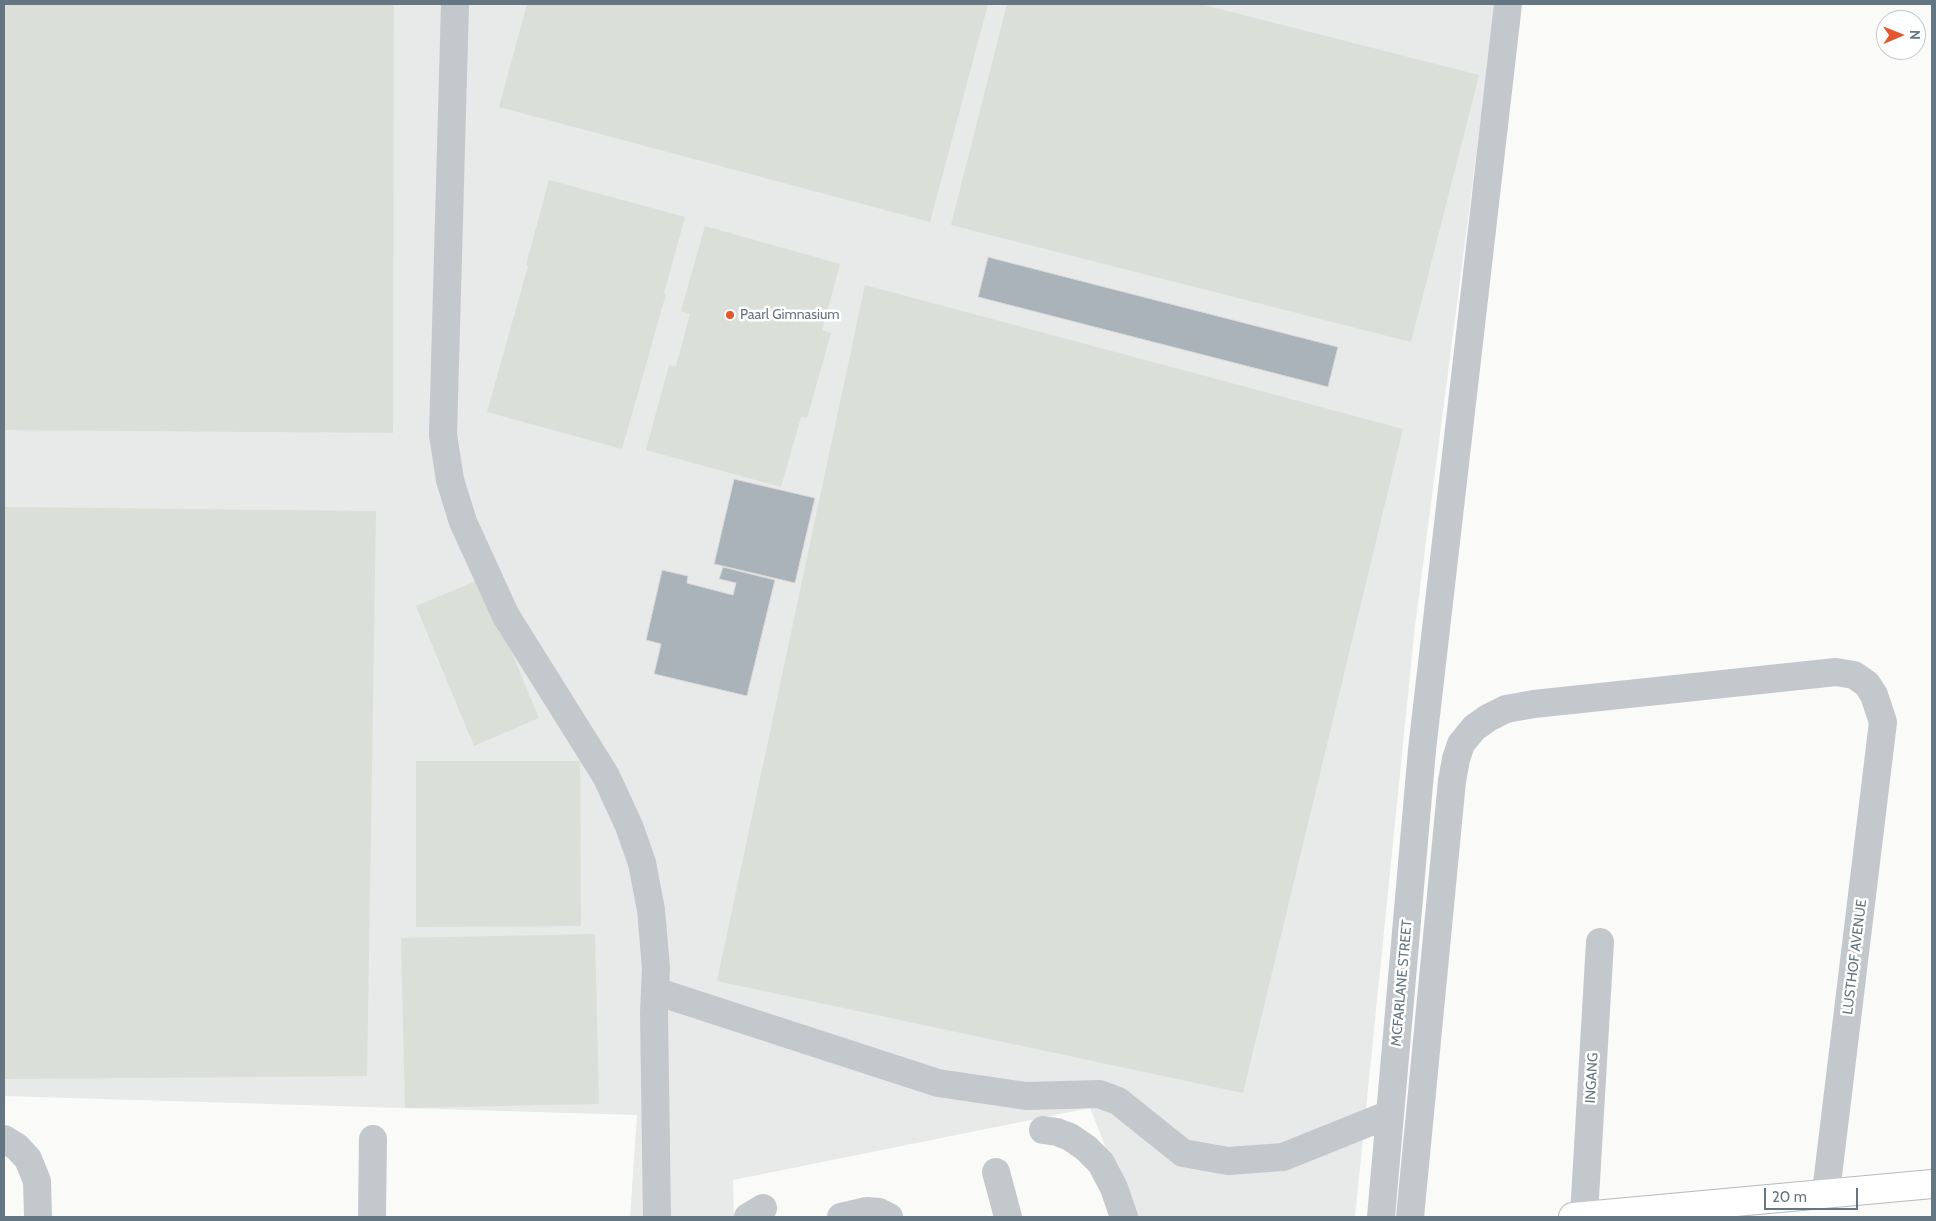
<!DOCTYPE html>
<html>
<head>
<meta charset="utf-8">
<style>
	body { margin:0 }
	#map { position:relative; width:1936px; height:1221px; overflow:hidden; background:#fafaf8; font-family:Cabin,sans-serif }
	canvas { display:block }
	.frame { position:absolute; inset:0; border:5px solid #657683; pointer-events:none }
	.north { position:absolute; left:1876px; top:10px; width:50px; height:50px; box-sizing:border-box; background:#fff; border:1px solid #c1c8cd; border-radius:50%; rotate:89deg; font-size:14px; font-weight:700; line-height:20px; text-align:center; color:#657683 }
	.north::after { content:''; display:block; margin:auto; width:18px; height:22px; background:#e4572e; clip-path:polygon(50% 0,100% 100%,50% 72%,0 100%) }
	.scale { position:absolute; left:1764px; top:1188px; width:94px; height:22px; box-sizing:border-box; border:2px solid #657683; border-top:0; padding-left:6px; font-size:15px; line-height:18px; white-space:nowrap; color:#657683; -webkit-text-stroke:4px #fff; paint-order:stroke }
</style>
</head>
<body>
<div id="map">
<canvas width="1936" height="1221"></canvas>
<div class="frame"></div>
<div class="north">N</div>
<div class="scale">20 m</div>
</div>
<script>
const ctx = document.querySelector('canvas').getContext('2d');
ctx.lineJoin = 'round';
function fill(path, color) {
  ctx.fillStyle = color;
  ctx.fill(path, 'evenodd');
}
function toPath(rows) {
  const path = new Path2D();
  for (const r of rows) {
    path.moveTo(r[0], r[1]);
    for (let i = 2; i < r.length; i += 2) path.lineTo(r[i], r[i + 1]);
  }
  return path;
}
function stroke(path, color, width, dash) {
  ctx.strokeStyle = color;
  ctx.lineWidth = width;
  ctx.lineCap = dash ? 'butt' : 'round';
  ctx.setLineDash(dash || []);
  ctx.stroke(path);
}
function drawText(font, color, halo, rows, align = 'center') {
  ctx.font = font + ' Cabin,sans-serif';
  ctx.lineWidth = 5;
  ctx.setLineDash([]);
  ctx.textBaseline = 'middle';
  ctx.strokeStyle = halo;
  ctx.fillStyle = color;
  for (const [text, x, y, turn = 0] of rows) {
    ctx.save();
    ctx.translate(x, y);
    ctx.rotate((+turn || 0) * Math.PI / 180);
    ctx.textAlign = isNaN(turn) ? turn : align;
    if (halo) ctx.strokeText(text, 0, 0);
    ctx.fillText(text, 0, 0);
    ctx.restore();
  }
}
fill(toPath([
	[4,4,1496,4,1415,626,1355,1217,1133,1217,1090,1108,733,1180,734,1217,630,1217,637,1115,4,1096]
]), '#e8e9e9');
fill(toPath([
	[4,4,394,4,393,433,4,430],
	[527,4,988,4,930,222,499,107],
	[1007,4,1200,4,1479,75,1411,342,951,225],
	[549,180,685,217,664,293,666,294,622,449,487,412,528,266,526,265],
	[705,226,840,264,822,330,831,333,807,418,801,417,781,487,646,450,669,365,676,366,690,314,681,311],
	[865,285,1403,429,1243,1093,717,981],
	[4,507,376,511,367,1076,4,1079],
	[481,579,539,718,474,746,416,606],
	[416,761,580,761,581,926,416,927],
	[595,934,599,1104,405,1108,401,938]
]), '#dadfd7');
const building = toPath([
	[988,257,1338,347,1328,387,978,297,988,257],
	[734,479,815,498,795,583,714,564,734,479],
	[723,567,775,580,747,696,654,674,661,644,646,640,662,570,688,576,687,583,733,595,736,583,719,579,723,567]
]);
fill(building, '#aab3b9');
stroke(building, '#dcdcda', 1);
const major = toPath([
	[1573,1217,1932,1184]
]);
stroke(major, '#b5babe', 30);
stroke(toPath([
	[455,4,443,435,450,480,463,522,506,616,606,776,629,826,642,863,651,910,656,968,654,1013,657,1217],
	[655,991,938,1083,1026,1096,1099,1094,1118,1101,1183,1153,1228,1161,1283,1157,1390,1114],
	[1043,1130,1057,1132,1070,1137,1086,1148,1101,1163,1114,1188,1124,1217],
	[4,1139,17,1147,28,1159,37,1181,38,1217],
	[996,1172,1008,1217],
	[1584,1215,1600,942],
	[372,1217,373,1139],
	[748,1217,763,1208],
	[841,1217,867,1211,879,1212,889,1217],
	[1381,1217,1422,750,1508,4],
	[1410,1217,1452,781,1456,759,1461,744,1474,728,1488,718,1506,709,1534,704,1836,672,1854,675,1867,684,1874,695,1883,722,1826,1192]
]), '#c3c8cc', 28);
stroke(major, '#fff', 28);
for (const [x, y, r, color] of [
	[730,315,5,"#e4572e"]
]) {
  const dot = new Path2D();
  dot.arc(x, y, r, 0, 2 * Math.PI);
  ctx.fillStyle = color;
  ctx.fill(dot);
  stroke(dot, '#fff', 2);
}
drawText('14px', '#657683', '#fff', [
	["Paarl Gimnasium",740,315]
], 'left');
drawText('14px', '#657683', '#fff', [
	["LUSTHOF AVENUE",1855,957,-83],
	["MCFARLANE STREET",1402,983,-85],
	["INGANG",1592,1078,-87]
]);
</script>
</body>
</html>
